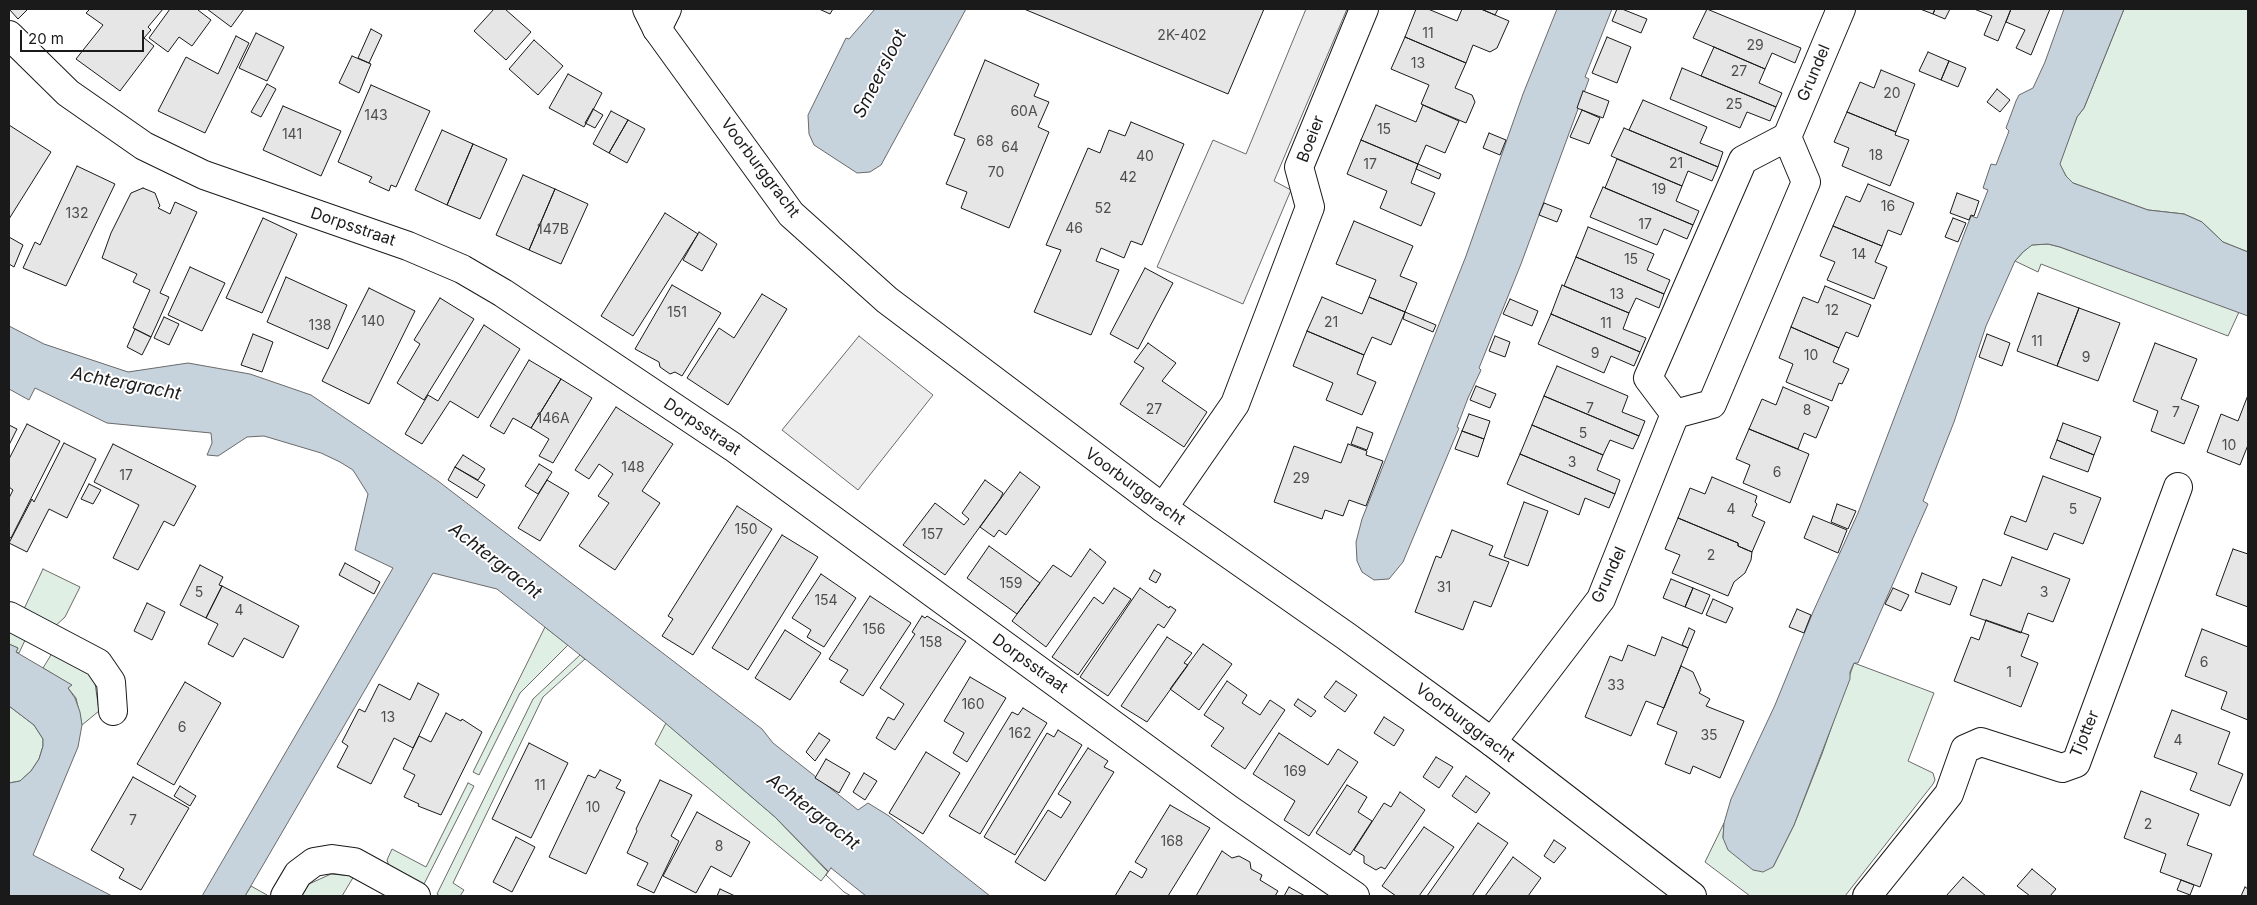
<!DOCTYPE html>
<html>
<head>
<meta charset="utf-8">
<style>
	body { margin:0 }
	#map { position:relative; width:2257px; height:905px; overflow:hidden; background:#fff; font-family:Inter,sans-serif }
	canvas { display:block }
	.frame { position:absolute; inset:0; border:10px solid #1a1a1a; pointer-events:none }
	.scale { position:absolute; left:20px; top:30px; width:124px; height:22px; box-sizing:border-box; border:2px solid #1a1a1a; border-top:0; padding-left:6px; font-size:15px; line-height:18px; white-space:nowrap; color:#1a1a1a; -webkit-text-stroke:4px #fff; paint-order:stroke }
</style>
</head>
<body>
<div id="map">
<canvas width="2257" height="905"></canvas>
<div class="frame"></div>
<div class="scale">20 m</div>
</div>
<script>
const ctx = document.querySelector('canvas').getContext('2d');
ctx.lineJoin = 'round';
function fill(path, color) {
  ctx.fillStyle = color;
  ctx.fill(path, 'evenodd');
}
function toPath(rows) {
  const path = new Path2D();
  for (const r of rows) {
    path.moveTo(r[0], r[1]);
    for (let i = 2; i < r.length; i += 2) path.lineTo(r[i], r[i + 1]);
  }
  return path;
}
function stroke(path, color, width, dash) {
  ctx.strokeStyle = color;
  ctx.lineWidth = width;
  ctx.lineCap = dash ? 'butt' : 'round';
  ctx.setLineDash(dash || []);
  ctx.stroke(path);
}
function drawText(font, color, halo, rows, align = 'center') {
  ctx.font = font + ' Inter,sans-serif';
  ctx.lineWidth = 4;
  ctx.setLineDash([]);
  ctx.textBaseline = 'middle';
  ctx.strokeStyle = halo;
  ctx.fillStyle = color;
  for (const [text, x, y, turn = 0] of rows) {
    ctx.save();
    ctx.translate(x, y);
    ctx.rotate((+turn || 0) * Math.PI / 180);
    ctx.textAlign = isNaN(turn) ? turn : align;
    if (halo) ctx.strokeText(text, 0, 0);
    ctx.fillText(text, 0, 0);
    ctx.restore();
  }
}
const green = toPath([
	[2124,9,2248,9,2248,252,2223,242,2202,222,2184,214,2148,210,2073,183,2066,176,2059,164,2077,117,2084,108,2124,9],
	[2048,244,2060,247,2239,312,2228,336,2041,264,2038,272,2015,261,2023,252,2031,245,2048,244],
	[43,569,80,587,65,617,52,629,22,613,43,569],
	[9,627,27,636,19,653,16,652,18,648,9,644,9,627],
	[545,627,568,645,520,693,479,775,473,772,545,627],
	[54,650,87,671,95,683,99,711,82,725,76,698,68,688,71,685,43,668,54,650],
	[580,655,585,659,543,697,453,883,464,890,460,896,440,896,437,894,533,699,580,655],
	[1854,663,1934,693,1908,761,1933,773,1935,780,1933,784,1845,896,1750,896,1705,862,1724,823,1723,838,1773,867,1794,825,1822,754,1854,663],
	[9,706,34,725,43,739,43,746,39,759,31,771,20,781,9,783,9,706],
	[666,723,775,817,828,872,821,881,655,744,666,723],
	[468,783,474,786,423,886,389,866,387,860,392,849,426,867,468,783],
	[331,874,354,876,342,896,299,896,309,884,331,874],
	[251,886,267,895,267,896,245,896,251,886]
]);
fill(green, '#e0efe3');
stroke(green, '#6a6a6a', 1);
const parking = toPath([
	[1306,9,1347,9,1274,181,1291,190,1243,304,1157,267,1213,140,1246,154,1306,9],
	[859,336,933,395,858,490,782,430,859,336]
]);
fill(parking, '#ededed');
stroke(parking, '#6a6a6a', 1);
const water = toPath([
	[875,9,966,9,881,165,870,172,857,173,814,145,809,134,808,115,846,38,849,39,875,9],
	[1557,9,1612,9,1585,77,1589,79,1521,264,1479,368,1481,370,1468,398,1457,427,1459,428,1403,562,1389,579,1374,580,1362,572,1357,561,1356,542,1362,519,1466,256,1523,94,1557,9],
	[2064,9,2124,9,2084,108,2077,117,2060,164,2066,176,2073,183,2148,210,2184,214,2202,222,2223,242,2248,252,2248,316,2060,247,2048,244,2032,245,2023,252,2015,261,1986,326,1954,422,1923,501,1928,504,1858,663,1854,663,1850,672,1850,679,1794,825,1773,867,1763,872,1753,870,1728,850,1723,838,1724,823,1731,799,1775,705,1813,612,1858,513,1971,216,1977,218,1988,190,1983,188,1991,164,1996,165,2009,131,2006,128,2016,101,2019,95,2033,88,2045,62,2064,9],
	[9,326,44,344,128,372,188,363,250,374,311,395,438,481,762,729,773,743,858,810,868,803,889,816,990,896,855,896,826,875,828,871,775,817,663,721,497,589,433,573,245,896,202,896,393,568,355,550,368,494,353,470,340,462,321,453,264,436,247,437,218,456,207,455,212,443,211,433,107,423,35,388,29,400,9,389,9,326],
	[9,644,18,648,16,652,72,685,68,688,75,698,80,712,82,725,78,747,33,855,112,896,9,896,9,783,20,781,31,771,39,759,43,746,43,739,34,725,9,706,9,644]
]);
fill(water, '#c6d2dc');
stroke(water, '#6a6a6a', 1);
const pier = toPath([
	[831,868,866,896,851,896,844,892,826,875,831,868]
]);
fill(pier, '#fff');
stroke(pier, '#6a6a6a', 1);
const building = toPath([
	[9,9,28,9,18,19,9,9],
	[90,9,163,9,148,27,151,30,144,38,154,46,120,91,76,59,103,25,86,13,90,9],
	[170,9,199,9,198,10,211,20,192,46,179,37,168,52,149,38,170,9],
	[207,9,244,9,231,27,207,9],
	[494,9,505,9,531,32,506,60,474,31,494,9],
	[819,9,833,9,830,14,819,9],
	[1024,9,1264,9,1228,94,1024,9],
	[1416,9,1428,9,1457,21,1462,9,1481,9,1509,21,1497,48,1490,52,1473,45,1466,63,1405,37,1416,9],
	[1481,9,1498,9,1495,15,1481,9],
	[1617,9,1622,9,1647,19,1641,33,1612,21,1617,9],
	[1707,9,1801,48,1795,63,1772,53,1765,69,1693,38,1707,9],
	[1920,9,1935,9,1933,14,1920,9],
	[1935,9,1950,9,1945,19,1933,14,1935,9],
	[1974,9,2011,9,1998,41,1984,35,1992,16,1974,9],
	[2011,9,2050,9,2031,55,2016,48,2025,30,2006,22,2011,9],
	[371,29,382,35,369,63,358,58,371,29],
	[256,33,284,47,267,81,239,68,256,33],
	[236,36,249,43,205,133,158,111,186,57,218,74,236,36],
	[1405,37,1466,63,1455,88,1472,95,1475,102,1466,123,1421,104,1429,85,1391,69,1405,37],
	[1607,37,1631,47,1617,83,1592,73,1607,37],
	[534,40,563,66,538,95,509,69,534,40],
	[1714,47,1765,69,1759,83,1782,93,1776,107,1701,76,1714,47],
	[1928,52,1949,61,1941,80,1919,71,1928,52],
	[352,56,371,64,359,93,339,83,352,56],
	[985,60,1039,84,1034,96,1049,102,1038,127,1049,132,1009,228,961,208,967,192,946,184,965,139,954,135,985,60],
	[1949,61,1966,68,1958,87,1941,80,1949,61],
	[1682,68,1776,107,1770,121,1747,112,1740,128,1670,99,1682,68],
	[1881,70,1915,84,1896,132,1847,112,1860,82,1874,88,1881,70],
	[568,74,602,93,584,127,549,108,568,74],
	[267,84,276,89,261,117,251,112,267,84],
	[371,85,430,111,396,187,391,185,389,191,369,182,372,177,338,162,371,85],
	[1997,89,2010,100,2000,112,1987,102,1997,89],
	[1583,91,1609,101,1603,118,1577,108,1583,91],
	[1643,100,1707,127,1700,143,1723,152,1718,167,1629,130,1643,100],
	[1376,105,1416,122,1423,105,1459,121,1445,153,1426,145,1418,164,1361,140,1376,105],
	[283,106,341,131,321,176,263,150,283,106],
	[593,109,603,115,595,128,585,123,593,109],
	[1582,110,1600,118,1589,144,1570,137,1582,110],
	[611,111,628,120,609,153,593,144,611,111],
	[1847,112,1896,132,1895,135,1909,140,1890,186,1842,166,1849,148,1834,142,1847,112],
	[628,120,645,129,627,163,609,153,628,120],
	[1131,122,1184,144,1142,245,1131,241,1124,258,1101,248,1096,261,1119,270,1091,335,1034,312,1061,250,1046,245,1088,148,1100,153,1109,130,1125,136,1131,122],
	[9,125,51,152,9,219,9,125],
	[1624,128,1718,167,1712,181,1688,171,1682,186,1611,156,1624,128],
	[442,130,473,144,447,205,415,190,442,130],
	[1489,133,1506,140,1500,155,1483,148,1489,133],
	[1361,140,1418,164,1411,183,1435,193,1421,226,1380,208,1387,191,1347,174,1361,140],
	[473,144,507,159,480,219,447,205,473,144],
	[1617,159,1682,186,1676,201,1699,211,1693,225,1605,188,1617,159],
	[1418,164,1441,174,1439,179,1416,169,1418,164],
	[77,166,115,184,66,286,23,268,35,242,40,245,77,166],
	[523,175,555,189,529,250,496,235,523,175],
	[1868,184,1914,203,1901,235,1888,230,1882,246,1833,226,1846,196,1860,202,1868,184],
	[1603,187,1693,225,1687,239,1664,229,1657,245,1590,217,1603,187],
	[143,188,155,193,160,206,158,208,170,214,175,202,197,212,160,293,169,297,151,337,133,328,150,290,133,282,137,274,102,258,111,233,131,193,143,188],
	[555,189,588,204,561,264,529,250,555,189],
	[1957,193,1979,201,1974,216,1971,215,1969,220,1950,213,1957,193],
	[1544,203,1562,210,1557,222,1539,215,1544,203],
	[665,213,698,234,633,336,601,316,665,213],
	[263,218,297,234,262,313,226,298,263,218],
	[1953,218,1966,223,1958,242,1945,237,1953,218],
	[1354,221,1413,246,1400,276,1417,283,1405,312,1369,297,1376,280,1336,264,1354,221],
	[1833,226,1882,246,1875,262,1887,267,1874,299,1827,280,1835,262,1820,256,1833,226],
	[1588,227,1654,254,1647,270,1670,280,1664,294,1576,257,1588,227],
	[699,232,717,244,702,271,683,260,699,232],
	[9,237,23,245,14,267,9,264,9,237],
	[1576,257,1664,294,1659,308,1636,298,1629,313,1564,286,1576,257],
	[190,267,225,283,202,331,168,315,190,267],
	[1145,268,1173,283,1138,349,1110,334,1145,268],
	[286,277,347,305,328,349,267,322,286,277],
	[672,285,721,313,682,376,675,372,670,374,660,367,659,362,635,349,672,285],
	[1562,285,1629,313,1623,329,1646,338,1640,352,1551,314,1562,285],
	[1825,286,1871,305,1858,337,1846,332,1839,348,1791,327,1803,297,1818,303,1825,286],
	[369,288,415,311,369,404,322,381,369,288],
	[2038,293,2079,308,2057,366,2017,351,2038,293],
	[762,294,787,309,728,405,687,378,719,328,734,338,762,294],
	[1322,297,1362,314,1369,297,1405,312,1391,345,1372,337,1364,355,1307,331,1322,297],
	[440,298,474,319,424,400,397,383,420,344,414,340,440,298],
	[1510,299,1538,311,1532,326,1503,314,1510,299],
	[2079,308,2120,323,2098,381,2057,366,2079,308],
	[1405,312,1436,325,1433,332,1403,319,1405,312],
	[1551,314,1640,352,1634,366,1611,356,1604,373,1538,344,1551,314],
	[164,317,179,324,169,345,154,338,164,317],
	[484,325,520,349,478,418,450,401,422,444,405,434,428,395,438,401,484,325],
	[1791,327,1839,348,1833,362,1849,369,1842,384,1839,383,1832,401,1786,382,1793,364,1779,358,1791,327],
	[135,329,151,337,142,355,127,347,135,329],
	[1307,331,1364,355,1357,374,1376,382,1362,415,1326,400,1333,383,1293,366,1307,331],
	[253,334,273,342,262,372,241,365,253,334],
	[1987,334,2010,343,2002,366,1979,357,1987,334],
	[1495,336,1510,342,1505,357,1489,351,1495,336],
	[1148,343,1176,363,1162,381,1207,412,1184,447,1120,404,1144,368,1134,362,1148,343],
	[2155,343,2197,359,2181,399,2199,406,2184,444,2151,431,2158,411,2133,401,2155,343],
	[529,360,561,379,531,428,513,418,504,434,490,426,529,360],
	[1557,366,1628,396,1622,412,1645,421,1639,436,1544,396,1557,366],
	[561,379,592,398,553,463,539,456,549,439,531,428,561,379],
	[1476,386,1496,394,1490,408,1470,400,1476,386],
	[1783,387,1829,407,1816,438,1804,433,1798,449,1749,429,1762,399,1776,405,1783,387],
	[2248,395,2248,445,2240,465,2207,452,2221,414,2238,421,2248,395],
	[1544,396,1639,436,1633,449,1610,440,1603,455,1532,425,1544,396],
	[616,407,673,444,642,491,660,503,615,570,579,546,609,503,598,496,613,474,599,464,589,479,575,470,616,407],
	[1469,414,1490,421,1484,439,1462,431,1469,414],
	[2063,423,2101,437,2094,455,2057,440,2063,423],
	[27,424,60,441,11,538,9,537,9,498,13,490,9,487,9,459,27,424],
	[9,425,17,429,9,445,9,425],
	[1532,425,1603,455,1597,470,1620,480,1615,494,1520,454,1532,425],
	[1357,427,1373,433,1367,450,1351,444,1357,427],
	[1749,429,1809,454,1790,503,1743,483,1750,465,1736,459,1749,429],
	[1462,431,1484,439,1478,457,1455,449,1462,431],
	[2057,440,2094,455,2088,472,2050,458,2057,440],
	[64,443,96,459,67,518,49,509,27,552,9,543,32,499,34,502,64,443],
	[113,444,196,486,174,526,164,521,138,570,113,558,139,505,94,482,113,444],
	[1348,444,1367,451,1366,455,1383,461,1366,506,1349,500,1343,516,1325,510,1322,519,1274,502,1294,446,1341,463,1348,444],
	[1520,454,1615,494,1609,508,1585,498,1579,515,1507,484,1520,454],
	[463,455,485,469,478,480,455,467,463,455],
	[539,464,552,472,538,494,525,486,539,464],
	[455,467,485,485,477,498,448,480,455,467],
	[1020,472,1040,487,1006,535,999,530,994,537,980,527,1020,472],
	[2043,476,2101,498,2083,544,2054,533,2047,550,2004,534,2011,516,2026,522,2043,476],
	[1712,477,1757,496,1755,502,1757,504,1752,516,1765,522,1752,552,1738,546,1738,543,1678,518,1690,488,1705,494,1712,477],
	[547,480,569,493,540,541,518,528,547,480],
	[985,480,1003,493,1000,499,945,575,903,545,935,503,964,525,969,519,962,513,985,480],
	[89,484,101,490,93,504,81,499,89,484],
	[1524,502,1548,511,1528,566,1504,557,1524,502],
	[1837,504,1856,511,1848,529,1831,522,1837,504],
	[737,506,772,529,693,655,662,636,673,619,668,616,737,506],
	[1813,516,1847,530,1838,553,1804,538,1813,516],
	[1678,518,1738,543,1738,546,1752,552,1751,560,1745,573,1734,582,1728,596,1672,573,1680,555,1665,549,1678,518],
	[1452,530,1493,546,1489,555,1509,562,1491,607,1474,601,1463,630,1415,612,1436,556,1441,558,1452,530],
	[782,535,818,557,748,670,712,648,782,535],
	[989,546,1040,583,1017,614,967,578,989,546],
	[1090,549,1106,562,1046,647,1012,621,1053,565,1071,577,1090,549],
	[2233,549,2248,554,2248,607,2216,595,2233,549],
	[2012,557,2070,579,2053,622,2028,613,2021,633,1970,615,1983,579,2001,586,2012,557],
	[345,563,380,582,374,594,339,575,345,563],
	[200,565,223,577,219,585,222,586,206,618,180,605,200,565],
	[1154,570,1161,574,1156,583,1149,579,1154,570],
	[1922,573,1957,587,1950,605,1915,592,1922,573],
	[821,574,856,598,824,647,807,637,811,630,792,618,821,574],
	[1671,579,1693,588,1685,607,1663,598,1671,579],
	[222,586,299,626,283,658,244,638,233,657,208,644,218,624,206,618,222,586],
	[1114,588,1131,599,1078,675,1052,657,1094,597,1103,604,1114,588],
	[1140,588,1169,608,1170,606,1176,610,1164,628,1158,624,1108,696,1080,677,1140,588],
	[1693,588,1710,595,1702,614,1685,607,1693,588],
	[1893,588,1909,595,1901,611,1885,604,1893,588],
	[870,596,911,623,863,696,840,682,848,670,829,659,870,596],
	[1713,599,1733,608,1726,623,1706,615,1713,599],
	[147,603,165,612,152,640,134,631,147,603],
	[1797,609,1811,615,1804,633,1789,627,1797,609],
	[922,616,925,618,927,616,966,641,895,750,876,738,888,717,894,720,904,704,880,688,915,634,912,632,922,616],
	[1986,620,2029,635,2021,656,2038,663,2021,707,1954,681,1971,637,1979,640,1986,620],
	[1689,628,1695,631,1688,648,1682,645,1689,628],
	[2202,629,2248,647,2248,720,2221,709,2227,692,2185,676,2202,629],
	[785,630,821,653,790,700,755,678,785,630],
	[1167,637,1192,653,1184,663,1188,665,1147,722,1121,706,1167,637],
	[1662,637,1688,648,1664,708,1646,701,1631,736,1585,717,1610,656,1622,661,1628,645,1655,656,1662,637],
	[1203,644,1232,664,1199,710,1170,689,1203,644],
	[1681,666,1693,672,1701,690,1699,693,1710,699,1706,706,1744,721,1720,778,1693,766,1690,774,1665,764,1677,732,1657,724,1681,666],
	[970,677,1006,698,967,762,953,753,964,733,944,721,970,677],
	[1227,681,1247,695,1242,703,1260,715,1270,700,1285,710,1245,769,1211,746,1224,728,1204,715,1227,681],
	[1336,681,1357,695,1345,712,1324,697,1336,681],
	[185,682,221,703,174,785,137,764,185,682],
	[418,683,439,694,413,748,394,738,371,784,337,767,348,746,342,742,359,709,365,712,379,684,410,700,418,683],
	[1298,699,1316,711,1311,717,1294,705,1298,699],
	[1023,708,1047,723,980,834,949,816,1012,712,1018,715,1023,708],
	[2172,710,2230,732,2218,764,2243,774,2230,806,2190,790,2197,773,2154,757,2172,710],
	[446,713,461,721,462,719,482,732,441,815,418,806,419,804,404,797,415,775,403,769,419,736,431,742,446,713],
	[1384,717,1404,730,1394,746,1374,733,1384,717],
	[1058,730,1082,745,1015,855,984,837,1047,733,1054,737,1058,730],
	[819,733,830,740,815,761,806,752,819,733],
	[1279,733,1328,765,1338,749,1358,762,1309,836,1284,820,1295,801,1253,774,1279,733],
	[529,743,568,763,531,838,492,819,529,743],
	[1088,748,1108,761,1104,767,1114,772,1045,881,1015,862,1048,810,1061,818,1071,802,1058,794,1088,748],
	[926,752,960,773,923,834,889,813,926,752],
	[1436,757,1453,767,1439,788,1423,777,1436,757],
	[826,759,850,773,839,793,815,778,826,759],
	[600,770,621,780,616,788,625,792,586,874,549,857,588,775,595,778,600,770],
	[864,773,877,781,865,800,853,792,864,773],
	[1466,776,1490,793,1476,813,1452,796,1466,776],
	[133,777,189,808,141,890,119,878,124,869,91,850,133,777],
	[660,780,692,795,671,836,679,841,654,893,637,885,648,863,627,853,637,831,636,829,660,780],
	[1347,785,1367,797,1358,812,1372,821,1350,855,1316,833,1347,785],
	[180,786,196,796,190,806,174,796,180,786],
	[2141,791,2199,814,2187,845,2212,854,2200,887,2160,872,2166,854,2124,838,2141,791],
	[1400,792,1425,810,1385,869,1381,867,1376,870,1364,863,1364,856,1354,850,1384,803,1391,807,1400,792],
	[1170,805,1210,828,1168,896,1115,896,1130,871,1142,878,1147,869,1135,862,1170,805],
	[697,812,750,842,731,877,711,866,696,893,663,876,697,812],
	[1478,823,1508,843,1472,896,1427,896,1478,823],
	[1424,827,1454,847,1419,896,1396,896,1382,886,1424,827],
	[516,837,535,847,512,892,493,882,516,837],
	[1554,840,1566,848,1554,863,1544,856,1554,840],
	[1222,851,1232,858,1239,856,1250,862,1251,869,1262,875,1260,880,1278,891,1275,896,1196,896,1222,851],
	[1513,857,1541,878,1528,896,1485,896,1513,857],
	[2032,869,2056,889,2050,896,2030,896,2017,886,2032,869],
	[1963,877,1986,896,1946,896,1963,877],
	[2181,880,2194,885,2190,895,2177,890,2181,880],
	[1289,887,1305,896,1284,896,1289,887],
	[2245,887,2248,889,2248,896,2241,896,2245,887],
	[720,889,735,896,717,896,720,889]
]);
fill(building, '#e6e6e6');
stroke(building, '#1a1a1a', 1);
const street = toPath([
	[657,29,667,9],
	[9,35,68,93,144,146,204,175,408,246,462,269,503,293,733,447,1230,810,1355,896],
	[1675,414,1648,378,1743,160,1787,137,1841,9],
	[1675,414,1712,404,1806,182,1787,137],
	[1163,508,1235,404,1310,207,1299,167,1364,9],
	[9,616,98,663,111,682,113,711],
	[1492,742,1601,599,1675,414],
	[285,896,298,874,314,862,332,859,354,862,416,896],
	[1867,896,1949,794,1965,749,1981,742,2062,768,2076,763,2178,487]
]);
const secondary = toPath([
	[647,9,657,29,791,214,887,300,1163,508,1346,636,1492,742,1692,896]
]);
stroke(street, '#1a1a1a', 30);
stroke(secondary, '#1a1a1a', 30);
stroke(street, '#fff', 28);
stroke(secondary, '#fff', 28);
drawText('14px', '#4d4d4d', null, [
	["11",1428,34],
	["2K-402",1182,36],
	["29",1755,46],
	["13",1418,64],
	["27",1739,72],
	["20",1892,94],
	["25",1734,105],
	["60A",1024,112],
	["143",376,116],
	["15",1384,130],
	["141",292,135],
	["68",985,142],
	["64",1010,148],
	["18",1876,156],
	["40",1145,157],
	["21",1676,164],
	["17",1370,165],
	["70",996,173],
	["42",1128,178],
	["19",1659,190],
	["16",1888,207],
	["52",1103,209],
	["132",77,214],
	["17",1645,225],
	["46",1074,229],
	["147B",553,230],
	["14",1859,255],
	["15",1631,260],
	["13",1617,295],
	["12",1832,311],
	["151",677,313],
	["140",373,322],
	["21",1331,323],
	["11",1606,324],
	["138",320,326],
	["11",2037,342],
	["9",1595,354],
	["10",1811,356],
	["9",2086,358],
	["7",1590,409],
	["27",1154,410],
	["8",1807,411],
	["7",2176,413],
	["146A",553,419],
	["5",1583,434],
	["10",2229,446],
	["3",1572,463],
	["148",633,468],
	["6",1777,473],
	["17",126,476],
	["29",1301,479],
	["4",1731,510],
	["5",2073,510],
	["150",746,530],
	["157",932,535],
	["2",1711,556],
	["159",1011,584],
	["31",1444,588],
	["5",199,593],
	["3",2044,593],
	["154",826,601],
	["4",239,611],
	["156",874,630],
	["158",931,643],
	["6",2204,663],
	["1",2009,673],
	["33",1616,686],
	["160",973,705],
	["13",388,718],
	["6",182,728],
	["162",1020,734],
	["35",1709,736],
	["4",2178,741],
	["169",1295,772],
	["11",540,786],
	["10",593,808],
	["7",133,821],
	["2",2148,825],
	["168",1172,842],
	["8",719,847]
]);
drawText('16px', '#1a1a1a', '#fff', [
	["Grundel",1814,73,-67],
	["Boeier",1311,139,-69],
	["Voorburggracht",760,168,53],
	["Dorpsstraat",353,227,19],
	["Dorpsstraat",702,427,34],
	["Voorburggracht",1135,487,36],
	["Grundel",1609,575,-65],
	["Dorpsstraat",1030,664,36],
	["Voorburggracht",1465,723,37],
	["Tjotter",2085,734,-67]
]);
drawText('italic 18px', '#1a1a1a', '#fff', [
	["Smeersloot",880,74,-63],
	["Achtergracht",126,384,11],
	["Achtergracht",495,561,38],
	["Achtergracht",813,812,38]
]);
</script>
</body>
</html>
